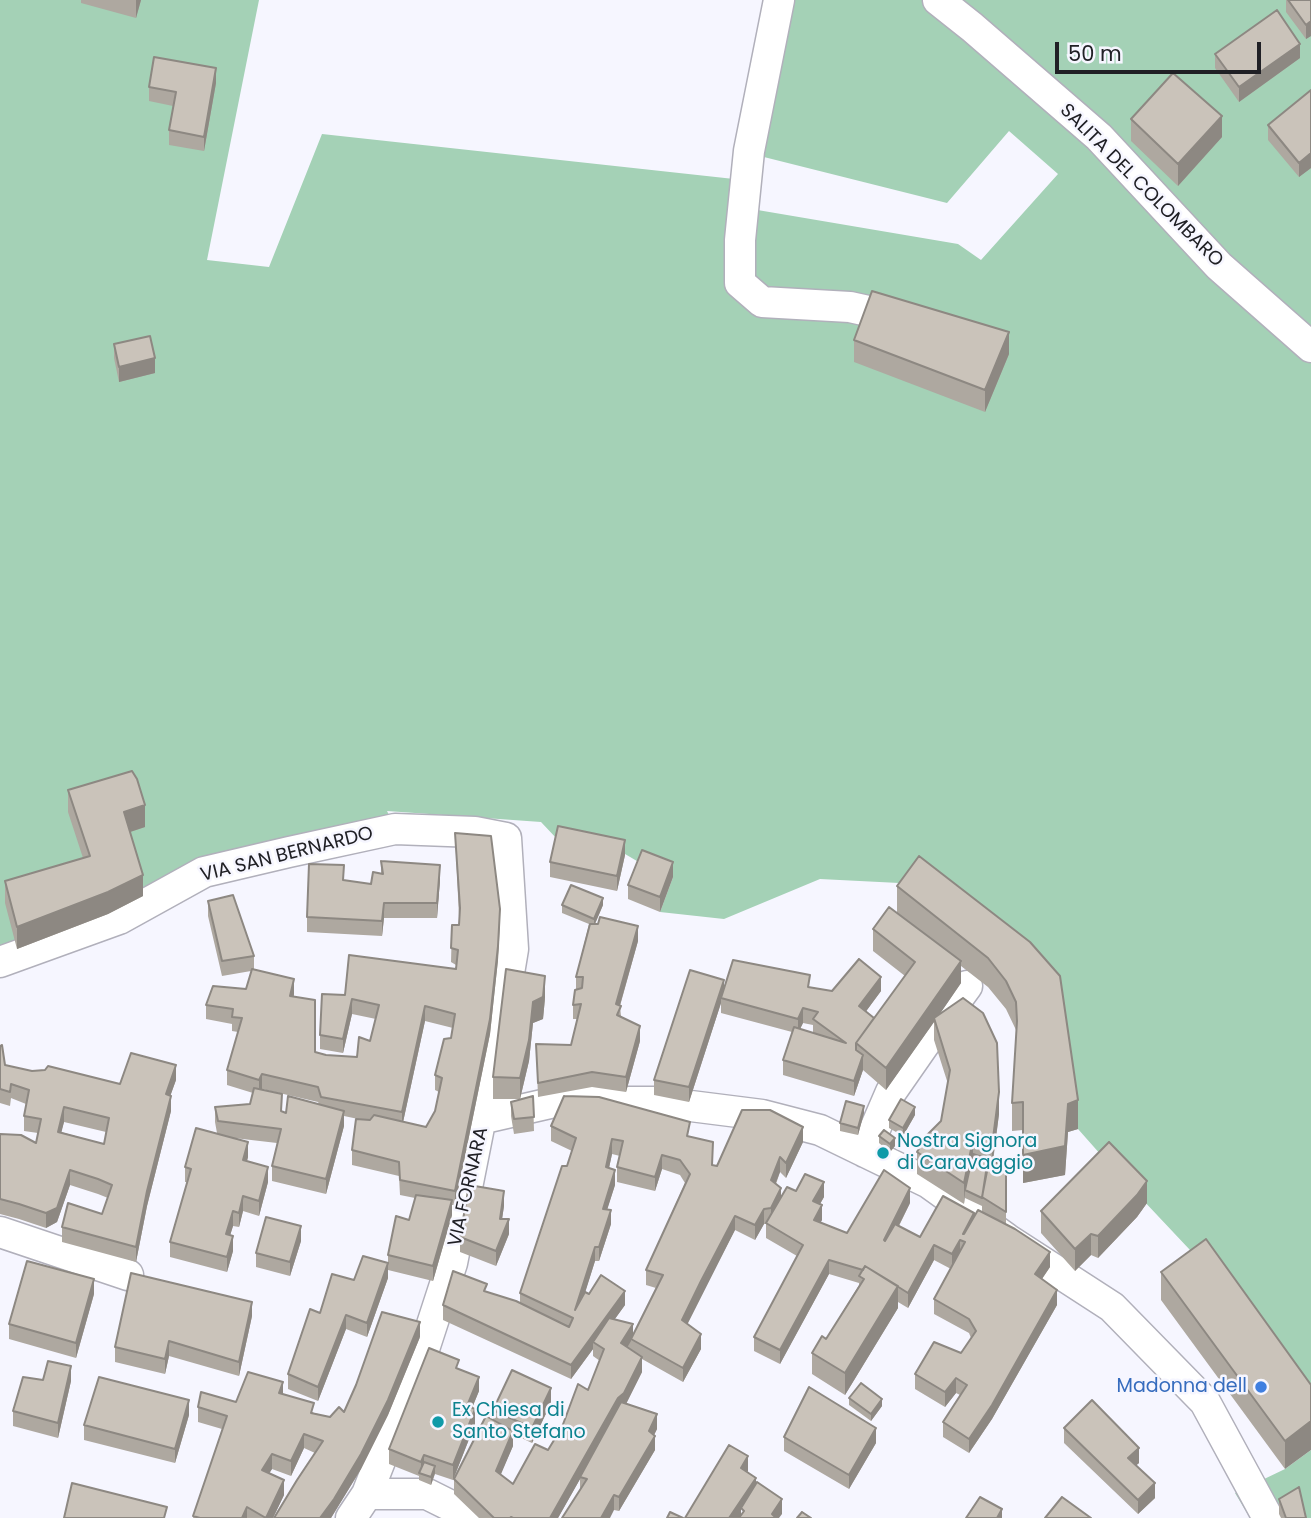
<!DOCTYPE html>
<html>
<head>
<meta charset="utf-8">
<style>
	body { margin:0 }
	#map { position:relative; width:1311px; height:1518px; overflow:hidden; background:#f6f6ff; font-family:Poppins,sans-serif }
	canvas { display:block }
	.scale { position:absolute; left:1055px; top:42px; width:206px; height:32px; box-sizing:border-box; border:4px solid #202025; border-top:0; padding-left:9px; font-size:21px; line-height:24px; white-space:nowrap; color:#202025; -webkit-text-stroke:5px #f6f6ff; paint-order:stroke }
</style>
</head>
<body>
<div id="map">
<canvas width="1311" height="1518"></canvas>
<div class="scale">50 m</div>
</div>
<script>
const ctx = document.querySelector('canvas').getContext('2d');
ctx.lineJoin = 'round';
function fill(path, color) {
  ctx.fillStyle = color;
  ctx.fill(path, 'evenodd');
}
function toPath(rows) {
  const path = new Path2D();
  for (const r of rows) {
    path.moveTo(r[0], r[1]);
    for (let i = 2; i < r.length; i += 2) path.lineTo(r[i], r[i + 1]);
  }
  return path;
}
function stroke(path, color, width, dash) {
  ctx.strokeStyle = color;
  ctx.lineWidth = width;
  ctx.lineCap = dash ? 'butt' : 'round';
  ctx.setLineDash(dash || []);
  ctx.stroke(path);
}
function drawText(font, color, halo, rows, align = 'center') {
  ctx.font = font + ' Poppins,sans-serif';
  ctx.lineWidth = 5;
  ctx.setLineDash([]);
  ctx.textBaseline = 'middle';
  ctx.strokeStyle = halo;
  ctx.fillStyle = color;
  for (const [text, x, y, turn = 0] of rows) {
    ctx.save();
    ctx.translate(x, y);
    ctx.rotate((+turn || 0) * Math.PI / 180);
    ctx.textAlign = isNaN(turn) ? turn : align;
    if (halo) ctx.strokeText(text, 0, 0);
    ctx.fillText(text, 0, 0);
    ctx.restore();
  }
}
fill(toPath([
	[0,0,259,0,207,260,269,267,322,134,734,179,728,205,958,244,981,260,1058,174,1009,131,947,203,740,151,771,0,1311,0,1311,1413,1206,1267,1109,1164,1078,1129,1065,1047,919,884,820,879,724,919,660,912,673,877,642,864,625,854,558,840,541,822,387,811,392,821,0,955],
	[1311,1450,1311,1518,1250,1518,1235,1493,1285,1469]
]), '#a4d1b6');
const minor = toPath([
	[779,0,749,151,740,240,740,283,762,302,850,307,904,319],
	[938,0,972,27,1099,137,1219,266,1311,347],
	[0,962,119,919,204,872,289,852,395,829,475,832,506,838,513,949,485,1118,480,1122,452,1263,424,1349,367,1494,351,1518],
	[485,1118,555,1102,659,1102,762,1115,820,1130,929,1183,1007,1239,1112,1307,1205,1402,1268,1518],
	[865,1152,891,1092,923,1046,967,986],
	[0,1232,128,1275],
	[367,1494,427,1494,465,1513,470,1518]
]);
stroke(minor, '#b1b0bb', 33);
stroke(minor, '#fff', 30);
fill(toPath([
	[81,0,141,0,136,18,81,3],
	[1286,0,1311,0,1311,36,1306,39,1286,12],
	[1215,54,1300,58,1239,102,1215,68],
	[216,83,204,151,169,145,169,130,173,106,149,101,149,87],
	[1311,90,1311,168,1299,177,1268,140,1268,125],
	[1131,119,1222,137,1178,186,1131,141],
	[854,340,1009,354,985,412,854,362],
	[114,344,155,373,119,382,114,358],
	[68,790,145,827,130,832,143,896,108,914,17,949,5,903,5,881,83,858,68,812],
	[455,833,500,923,498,960,490,1034,455,1205,452,1205,452,1215,433,1281,388,1270,388,1278,367,1337,346,1329,318,1401,288,1389,288,1374,320,1313,354,1280,388,1263,388,1255,409,1220,415,1198,400,1195,399,1176,352,1165,352,1150,363,1120,344,1116,344,1126,326,1194,272,1181,272,1166,277,1143,234,1138,248,1157,247,1161,268,1182,259,1216,243,1211,239,1227,233,1226,230,1235,233,1251,227,1272,170,1257,170,1242,187,1182,185,1182,185,1167,217,1133,215,1122,215,1107,250,1104,253,1093,227,1085,227,1070,238,1032,232,1031,232,1024,206,1019,206,1005,246,989,251,971,222,976,208,916,208,901,254,956,254,970,294,994,294,997,315,1052,326,1055,357,1057,370,1041,376,1019,352,1014,343,1053,320,1049,320,1035,345,995,456,969,456,965,451,962,452,925,459,925,459,917],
	[425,1021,453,1028,451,1038,435,1075,435,1090,439,1092,435,1111,426,1127,403,1122],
	[262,1089,318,1102,319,1104,286,1113,281,1111,261,1090],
	[625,855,617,891,550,877,550,862],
	[381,861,440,880,437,918,384,918,382,936,307,932,307,917,344,881,371,884,381,874],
	[673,877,660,912,628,899,628,885],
	[897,886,1030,942,1078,1129,1068,1132,1065,1175,1023,1183,1023,1130,1012,1131,1012,1103,1016,1037,1016,1030,1006,1009,988,987,961,966,961,983,939,1015,999,1114,993,1162,1006,1165,1006,1225,1050,1267,1042,1279,1057,1305,992,1419,969,1453,943,1437,943,1422,960,1395,956,1393,945,1407,915,1389,915,1374,961,1353,971,1338,969,1333,934,1314,934,1299,951,1269,934,1260,908,1308,898,1302,898,1308,845,1395,812,1374,812,1353,826,1339,859,1285,859,1283,829,1274,780,1364,754,1351,754,1337,797,1256,766,1238,766,1224,764,1224,755,1240,735,1230,701,1295,687,1324,701,1349,683,1382,642,1359,642,1372,626,1404,657,1429,654,1435,655,1450,619,1511,614,1510,580,1489,580,1479,558,1518,479,1518,454,1494,454,1479,493,1420,493,1410,551,1403,532,1443,513,1434,513,1446,500,1475,513,1484,548,1450,588,1390,600,1361,593,1356,593,1349,571,1379,443,1320,443,1305,487,1292,520,1303,520,1293,572,1151,551,1141,551,1126,690,1137,712,1165,717,1166,803,1142,786,1178,780,1172,776,1184,781,1198,796,1191,824,1197,820,1204,822,1220,820,1222,847,1233,910,1203,899,1226,920,1237,974,1217,982,1211,982,1206,965,1198,965,1196,964,1204,917,1174,917,1152,941,1121,948,1084,934,1040,934,1022,886,1090,863,1070,854,1096,783,1075,783,1060,792,1032,721,1013,721,1003,689,1102,654,1095,654,1080,724,990,810,987,832,991,881,991,866,1011,874,1018,905,976,873,951,873,929,897,913],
	[803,1023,813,1025,813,1033,800,1029],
	[612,1154,620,1156,617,1167,617,1182,655,1191,662,1169,680,1175,685,1183,646,1270,646,1285,656,1288,633,1336,614,1320,625,1305,585,1292,595,1261,599,1261,611,1224,607,1209,615,1185,609,1168],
	[562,905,603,905,595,924,638,941,620,1006,621,1016,640,1041,626,1092,592,1087,538,1097,536,1044,571,1045,577,1019,573,1019,573,1005,576,989,576,977,589,924,562,913],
	[545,998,543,1019,533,1023,529,1061,520,1099,533,1096,534,1131,514,1134,511,1116,511,1102,520,1099,493,1099,493,1077],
	[0,1046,5,1065,32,1071,120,1084,176,1080,170,1096,171,1111,147,1206,136,1262,62,1242,62,1227,102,1214,108,1198,98,1194,70,1185,57,1222,46,1228,19,1219,0,1214,0,1134,36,1143,38,1133,24,1131,24,1116,26,1104,11,1098,10,1106,0,1103],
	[64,1122,106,1132,104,1144,61,1132],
	[864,1113,858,1135,840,1131,840,1123],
	[915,1115,903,1136,889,1128,889,1120],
	[879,1136,895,1146,890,1152,879,1143],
	[1147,1203,1137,1217,1098,1258,1091,1255,1075,1271,1041,1233,1041,1211],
	[504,1206,502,1219,509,1234,496,1266,460,1252,460,1237],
	[301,1241,290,1276,256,1267,256,1253],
	[1161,1272,1311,1385,1285,1469,1161,1300],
	[94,1294,76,1358,9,1339,9,1324],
	[252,1316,239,1376,169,1356,165,1374,115,1362,115,1347],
	[420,1337,388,1415,361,1469,331,1518,274,1518,315,1453,304,1448,291,1476,272,1469,269,1473,284,1495,273,1518,193,1518,222,1429,198,1422,198,1407,236,1402,283,1394,314,1413,330,1417,344,1412],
	[459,1369,479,1391,472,1408,475,1424,453,1480,435,1474,431,1485,419,1480,419,1476,389,1464,389,1449],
	[43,1380,71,1381,58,1438,13,1426,13,1411],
	[849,1398,882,1406,871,1421,849,1405],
	[189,1415,175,1463,84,1440,84,1425],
	[1064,1428,1139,1463,1136,1465,1155,1498,1138,1514,1064,1443],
	[784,1437,876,1443,849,1489,784,1451],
	[1279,1499,1306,1518,1281,1518,1279,1514]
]), '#aea8a0');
fill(toPath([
	[136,0,141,0,136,18],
	[1311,21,1311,36,1306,39,1306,25],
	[1300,44,1300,58,1239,102,1239,87],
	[216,68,216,83,204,151,204,137],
	[1222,116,1222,137,1178,186,1178,164],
	[1311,153,1311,168,1299,177,1299,163],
	[1009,332,1009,354,985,412,985,390],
	[155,358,155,373,119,382,119,367],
	[145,805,145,827,124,834,124,812],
	[625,840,625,855,617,891,617,876],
	[673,862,673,877,660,912,660,897],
	[440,865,440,880,437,918,437,903],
	[143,875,143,896,108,914,17,949,17,927],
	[603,898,603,905,594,926,594,919],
	[384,903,384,918,382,936,382,921],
	[500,909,498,960,490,1034,455,1205,455,1191],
	[638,926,638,941,616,1019,616,1004],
	[961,961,961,983,935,1021,934,1018,934,1022,886,1090,886,1068],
	[545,976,545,998,543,1019,533,1023,529,1061,520,1099,520,1078,533,1002],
	[881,977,881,991,859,1021,859,1006],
	[294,979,294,994,290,1011,290,996],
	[724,980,724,995,721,998,721,1003,689,1102,689,1087],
	[352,999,352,1014,343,1053,343,1039],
	[425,1006,425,1021,402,1127,402,1112],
	[803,1008,803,1023,798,1033,798,1019],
	[640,1026,640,1041,626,1092,626,1077],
	[863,1055,863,1070,854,1096,854,1081],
	[176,1065,176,1080,166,1108,166,1094],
	[262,1074,262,1089,259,1094,259,1080],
	[999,1092,999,1114,992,1167,992,1146],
	[171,1096,171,1111,147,1206,136,1262,136,1247,147,1191],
	[1078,1100,1078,1129,1068,1132,1065,1175,1023,1183,1023,1155,1068,1104],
	[864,1106,864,1113,858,1135,858,1128],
	[64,1107,64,1122,58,1146,58,1132],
	[915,1107,915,1115,903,1136,903,1128],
	[344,1111,344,1126,326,1194,326,1179],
	[803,1127,803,1142,786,1178,786,1163],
	[895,1138,895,1146,890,1152,890,1144],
	[612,1139,612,1154,606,1182,606,1167],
	[973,1140,973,1162,965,1190,964,1204,964,1183],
	[248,1142,248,1157,243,1175,243,1160],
	[662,1155,662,1169,655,1191,655,1177],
	[780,1157,780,1172,771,1195,771,1180],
	[268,1167,268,1182,259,1216,259,1201],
	[70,1170,70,1185,57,1222,46,1228,46,1213],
	[615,1170,615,1185,603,1223,603,1209],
	[1147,1181,1147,1203,1137,1217,1098,1258,1098,1236],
	[824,1182,824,1197,813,1216,813,1201],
	[781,1188,781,1203,771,1223,771,1208],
	[910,1188,910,1203,884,1255,884,1240],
	[504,1191,504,1206,500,1233,500,1219],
	[243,1196,243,1211,239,1227,239,1213],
	[452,1200,452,1215,433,1281,433,1266],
	[822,1205,822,1220,814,1235,814,1220],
	[764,1209,764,1224,755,1240,755,1225],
	[611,1210,611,1224,599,1261,599,1247],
	[233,1211,233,1226,226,1249,226,1234],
	[735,1216,735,1230,682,1335,682,1320],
	[509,1219,509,1234,496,1266,496,1251],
	[301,1226,301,1241,290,1276,290,1262],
	[1091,1234,1091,1255,1075,1271,1075,1249],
	[233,1236,233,1251,227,1272,227,1257],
	[960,1240,960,1255,952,1269,952,1254],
	[934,1245,934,1260,908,1308,908,1293],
	[595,1247,595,1261,575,1325,575,1310],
	[1050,1252,1050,1267,1035,1289,1035,1274],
	[829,1260,829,1274,780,1364,780,1350],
	[388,1263,388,1278,367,1337,367,1323],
	[94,1279,94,1294,76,1358,76,1343],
	[898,1286,898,1308,845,1395,845,1373],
	[1057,1290,1057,1305,992,1419,969,1453,969,1439],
	[625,1291,625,1305,597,1344,593,1342,593,1349,571,1379,571,1365],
	[252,1302,252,1316,239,1376,239,1362],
	[346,1315,346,1329,318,1401,318,1387],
	[420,1322,420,1337,388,1415,361,1469,331,1518,320,1518],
	[633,1324,633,1339,631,1339,631,1341,621,1358,621,1343],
	[701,1334,701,1349,683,1382,683,1368],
	[169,1341,169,1356,165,1374,165,1359],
	[642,1357,642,1372,624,1408,618,1412,558,1518,550,1518],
	[71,1366,71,1381,58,1438,58,1423],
	[479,1377,479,1391,467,1420,467,1406],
	[956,1378,956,1393,945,1407,945,1392],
	[283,1382,283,1397,279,1393],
	[551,1388,551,1403,532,1443,532,1428],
	[882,1399,882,1406,871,1421,871,1414],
	[189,1400,189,1415,175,1463,175,1449],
	[475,1409,475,1424,453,1480,453,1465],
	[657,1414,657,1429,649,1445,655,1436,655,1450,619,1511,619,1497],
	[1311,1421,1311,1450,1285,1469,1285,1441],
	[876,1428,876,1443,849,1489,849,1475],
	[513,1431,513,1446,496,1486,496,1471],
	[304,1434,304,1448,291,1476,291,1461],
	[1139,1448,1139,1463,1128,1473,1128,1458],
	[272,1454,272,1469,262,1485,262,1470],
	[424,1455,424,1469,421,1473,421,1462],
	[748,1456,748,1471,741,1483,741,1468],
	[435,1466,435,1473,431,1485,431,1477],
	[756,1478,756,1493,741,1508,741,1515,739,1518,729,1518],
	[284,1480,284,1495,273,1518,266,1518],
	[1155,1483,1155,1498,1138,1514,1138,1500],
	[614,1495,614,1510,610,1518,601,1518],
	[782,1499,782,1514,779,1518,772,1518,772,1514],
	[247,1507,247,1518,242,1518],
	[1002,1509,1002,1518,997,1518]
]), '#8d8882');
const building = toPath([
	[1288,0,1311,0,1311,21,1306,25,1288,0],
	[1277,10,1300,44,1239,87,1215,54,1277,10],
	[154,57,216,68,204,137,169,130,176,92,149,87,154,57],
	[1173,73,1222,116,1178,164,1131,119,1173,73],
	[1311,90,1311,153,1299,163,1268,125,1311,90],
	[872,291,1009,332,985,390,854,340,872,291],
	[150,336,155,358,119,367,114,344,150,336],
	[132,771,137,779,145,805,124,812,143,875,108,892,17,927,5,881,90,856,68,790,132,771],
	[558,826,625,840,617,876,550,862,558,826],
	[455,833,491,836,500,909,498,946,490,1019,455,1191,400,1180,399,1162,352,1150,356,1119,370,1120,374,1115,426,1127,435,1111,442,1078,435,1075,444,1039,451,1038,455,1014,425,1006,402,1112,321,1097,318,1087,262,1074,259,1080,227,1070,242,1018,232,1017,233,1009,206,1005,213,986,246,989,252,969,294,979,290,996,315,1000,315,1052,326,1055,357,1057,359,1037,370,1041,379,1005,352,999,343,1039,320,1035,322,994,345,995,349,955,456,969,458,950,451,948,452,925,459,925,460,908,455,833],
	[642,850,673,862,660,897,628,885,642,850],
	[919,856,1030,942,1060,976,1078,1100,1068,1104,1065,1146,1023,1155,1023,1102,1012,1103,1017,1021,1016,1002,1006,981,988,958,897,886,919,856],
	[381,861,440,865,437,903,384,903,382,921,307,917,309,864,344,865,343,880,371,884,373,872,383,874,381,861],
	[571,885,603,898,594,919,562,905,571,885],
	[233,895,254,956,222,961,208,901,233,895],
	[889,907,961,961,886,1068,856,1043,915,962,873,929,889,907],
	[600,917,638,926,616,1004,621,1006,617,1015,640,1026,626,1077,592,1072,538,1083,536,1044,571,1045,581,1004,573,1005,575,990,582,988,583,977,576,977,590,924,598,924,600,917],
	[859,959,881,977,859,1006,874,1018,856,1043,856,1050,863,1055,854,1081,783,1060,794,1027,846,1043,813,1019,818,1012,803,1008,798,1019,721,998,733,960,810,975,808,987,832,991,859,959],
	[506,969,545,976,543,997,533,1002,529,1040,520,1078,493,1077,506,969],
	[690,970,724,980,689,1087,654,1080,690,970],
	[963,998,983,1013,997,1043,999,1092,992,1146,973,1140,964,1183,917,1152,926,1136,941,1121,950,1070,934,1018,963,998],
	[2,1045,5,1065,32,1071,45,1070,48,1066,120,1084,131,1053,176,1065,166,1094,171,1096,147,1191,136,1247,62,1227,68,1203,102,1214,112,1185,98,1179,70,1170,57,1208,46,1213,19,1204,0,1199,0,1134,21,1135,36,1143,41,1119,24,1116,29,1090,11,1084,10,1092,0,1089,0,1046,2,1045],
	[64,1107,109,1118,104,1144,58,1132,64,1107],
	[254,1088,282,1094,281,1111,286,1113,288,1096,344,1111,326,1179,272,1166,281,1129,218,1121,215,1107,250,1104,254,1088],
	[533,1096,534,1117,514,1119,511,1102,533,1096],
	[564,1096,599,1097,690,1122,687,1136,713,1142,712,1165,717,1166,742,1110,770,1110,803,1127,786,1163,780,1157,771,1180,781,1188,771,1208,764,1209,755,1225,735,1216,701,1281,682,1320,701,1334,683,1368,631,1339,663,1275,646,1270,690,1174,680,1160,662,1155,655,1177,617,1167,623,1141,612,1139,606,1167,615,1170,603,1209,611,1210,599,1247,595,1247,575,1310,585,1292,589,1294,601,1275,625,1291,571,1365,443,1305,453,1271,487,1284,484,1291,516,1301,569,1327,573,1318,520,1293,562,1166,567,1166,576,1138,551,1126,564,1096],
	[901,1099,915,1107,903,1128,889,1120,901,1099],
	[846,1101,864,1106,858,1128,840,1123,846,1101],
	[196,1128,248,1142,243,1160,268,1167,259,1201,243,1196,239,1213,233,1211,226,1234,233,1236,227,1257,170,1242,191,1169,185,1167,196,1128],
	[884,1130,895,1138,890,1144,879,1136,884,1130],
	[1109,1142,1147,1181,1137,1195,1098,1236,1091,1234,1075,1249,1041,1211,1109,1142],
	[973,1154,988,1159,982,1198,965,1190,973,1154],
	[989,1161,1006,1165,1006,1212,982,1197,989,1161],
	[884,1170,910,1188,884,1240,885,1241,895,1224,920,1237,943,1196,974,1213,963,1234,964,1234,978,1210,1015,1229,1050,1252,1035,1274,1057,1290,992,1405,969,1439,943,1422,967,1385,956,1378,945,1392,915,1374,934,1342,961,1353,976,1331,969,1319,934,1299,965,1242,960,1240,952,1254,934,1245,908,1293,865,1266,863,1270,829,1260,780,1350,754,1337,803,1245,766,1223,787,1187,796,1191,805,1174,824,1182,813,1201,822,1205,814,1220,847,1233,884,1170],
	[469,1185,504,1191,500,1219,509,1219,496,1251,460,1237,469,1185],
	[416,1195,452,1200,433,1266,388,1255,396,1216,409,1220,416,1195],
	[266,1217,301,1226,290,1262,256,1253,266,1217],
	[1206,1239,1311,1385,1311,1421,1285,1441,1161,1272,1206,1239],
	[363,1256,388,1263,367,1323,346,1315,318,1387,288,1374,310,1309,320,1313,332,1274,354,1280,363,1256],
	[27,1261,94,1279,76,1343,9,1324,27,1261],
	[865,1266,898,1286,845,1373,812,1353,822,1336,826,1339,864,1279,859,1276,865,1266],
	[131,1273,252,1302,239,1362,169,1341,165,1359,115,1347,131,1273],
	[382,1312,420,1322,388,1400,361,1454,334,1499,320,1518,274,1518,297,1480,323,1441,304,1434,291,1461,272,1454,262,1470,284,1480,266,1518,247,1507,242,1518,200,1518,193,1516,227,1416,198,1407,201,1392,236,1402,248,1372,283,1382,279,1393,314,1403,311,1413,330,1417,339,1407,344,1412,356,1385,382,1312],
	[609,1318,633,1324,621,1343,642,1357,624,1393,618,1398,550,1518,513,1518,511,1517,510,1518,494,1518,454,1479,486,1416,513,1431,496,1471,513,1484,535,1444,548,1450,562,1427,578,1384,588,1390,604,1349,593,1342,609,1318],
	[429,1348,459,1360,456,1368,479,1377,467,1406,475,1409,453,1465,424,1455,421,1462,389,1449,429,1348],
	[48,1361,71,1366,58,1423,13,1411,23,1377,43,1380,48,1361],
	[512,1370,551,1388,532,1428,493,1410,512,1370],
	[99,1377,189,1400,175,1449,84,1425,99,1377],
	[861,1383,882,1399,871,1414,849,1398,861,1383],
	[809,1387,876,1428,849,1475,784,1437,809,1387],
	[1092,1400,1139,1448,1128,1458,1155,1483,1138,1500,1064,1428,1092,1400],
	[621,1402,657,1414,649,1431,655,1436,619,1497,614,1495,601,1518,562,1518,587,1479,580,1477,621,1402],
	[729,1445,748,1456,741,1468,756,1478,729,1518,685,1518,729,1445],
	[424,1462,435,1466,431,1477,419,1473,424,1462],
	[757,1482,782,1499,772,1514,776,1518,739,1518,744,1511,741,1508,757,1482],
	[72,1483,167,1507,164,1518,64,1518,72,1483],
	[1299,1487,1306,1518,1286,1518,1279,1499,1299,1487],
	[980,1497,1002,1509,997,1518,966,1518,980,1497],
	[1062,1497,1091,1518,1045,1518,1062,1497],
	[670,1512,683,1518,667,1518,670,1512],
	[802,1512,811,1518,797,1518,802,1512]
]);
fill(building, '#cac3ba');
stroke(building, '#8d8882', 2);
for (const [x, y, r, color] of [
	[883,1153,7,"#0f9aa8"],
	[1261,1387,7,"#3f7fe0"],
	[438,1422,7,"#0f9aa8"]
]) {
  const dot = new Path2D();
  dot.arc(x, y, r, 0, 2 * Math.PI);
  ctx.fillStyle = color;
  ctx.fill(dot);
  stroke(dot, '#f6f6ff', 2.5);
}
drawText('19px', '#202025', '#f6f6ff', [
	["SALITA DEL COLOMBARO",1141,186,45],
	["VIA SAN BERNARDO",287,855,-14],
	["VIA FORNARA",469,1187,-77]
]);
drawText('19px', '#0d838f', '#f6f6ff', [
	["Nostra Signora",897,1142],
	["di Caravaggio",897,1164],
	["Ex Chiesa di",452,1411],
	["Santo Stefano",452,1433]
], 'left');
drawText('19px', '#366cbe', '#f6f6ff', [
	["Madonna dell",1247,1387]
], 'right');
</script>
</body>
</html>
